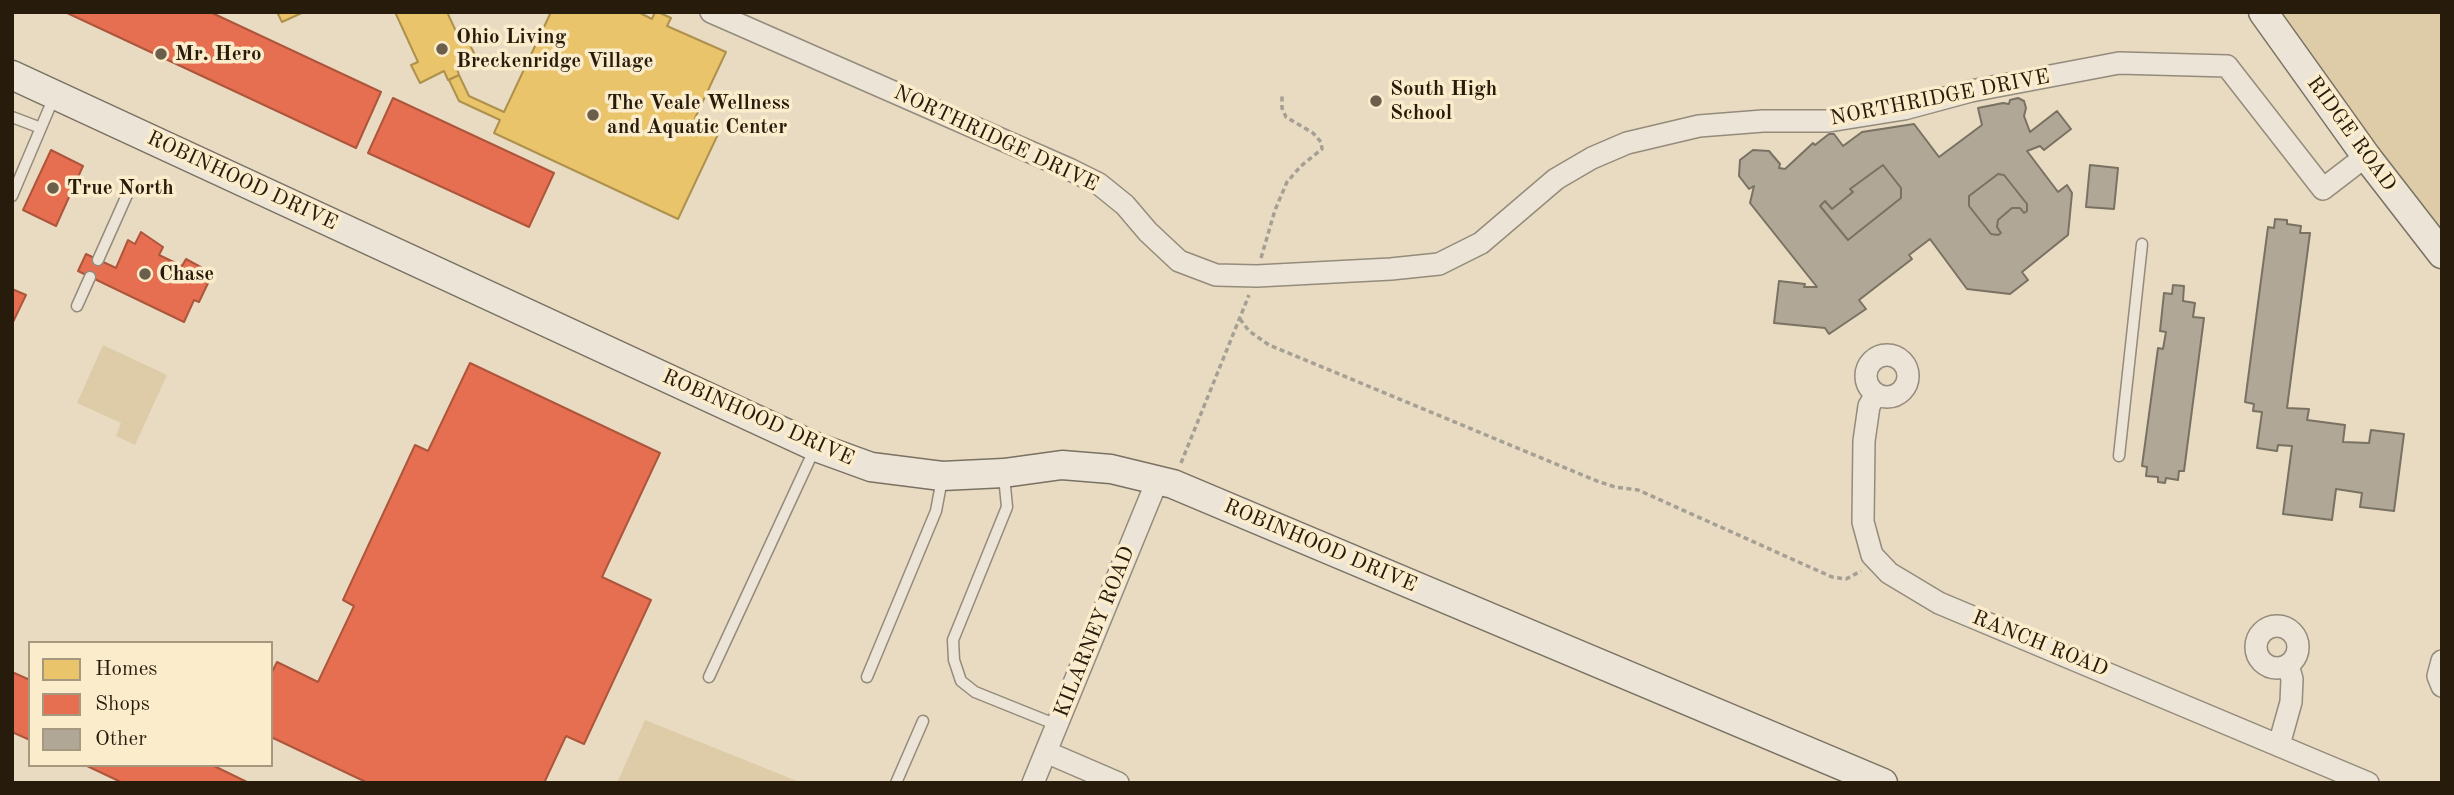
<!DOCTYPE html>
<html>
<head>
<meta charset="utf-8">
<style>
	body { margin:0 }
	#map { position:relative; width:2454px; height:795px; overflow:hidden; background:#e8dbc1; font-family:"Old Standard TT",serif }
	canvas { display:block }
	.frame { position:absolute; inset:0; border:14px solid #271b0c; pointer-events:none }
	.legend { position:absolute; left:28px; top:641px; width:245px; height:126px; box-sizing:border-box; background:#fbeccc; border:2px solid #a6987f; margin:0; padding:9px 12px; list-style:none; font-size:21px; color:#271b0c }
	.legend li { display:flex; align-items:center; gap:14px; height:35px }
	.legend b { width:35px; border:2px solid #a6987f }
</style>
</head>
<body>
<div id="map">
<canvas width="2454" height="795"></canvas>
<div class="frame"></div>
<ul class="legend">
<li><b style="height:19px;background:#e9c46a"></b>Homes</li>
<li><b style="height:19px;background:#e76f51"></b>Shops</li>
<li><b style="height:19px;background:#b0a796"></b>Other</li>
</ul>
</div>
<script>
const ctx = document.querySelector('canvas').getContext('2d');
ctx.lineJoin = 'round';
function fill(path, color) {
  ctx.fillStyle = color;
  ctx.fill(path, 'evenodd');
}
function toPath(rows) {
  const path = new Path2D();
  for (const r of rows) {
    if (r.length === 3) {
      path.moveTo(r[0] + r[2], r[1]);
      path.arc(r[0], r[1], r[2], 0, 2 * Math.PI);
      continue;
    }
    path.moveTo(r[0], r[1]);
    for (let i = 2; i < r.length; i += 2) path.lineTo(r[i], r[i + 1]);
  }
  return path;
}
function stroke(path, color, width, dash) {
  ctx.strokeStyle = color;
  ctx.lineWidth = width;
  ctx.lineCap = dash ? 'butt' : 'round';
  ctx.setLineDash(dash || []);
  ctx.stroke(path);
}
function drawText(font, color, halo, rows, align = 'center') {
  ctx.font = font + ' "Old Standard TT",serif';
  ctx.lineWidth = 7;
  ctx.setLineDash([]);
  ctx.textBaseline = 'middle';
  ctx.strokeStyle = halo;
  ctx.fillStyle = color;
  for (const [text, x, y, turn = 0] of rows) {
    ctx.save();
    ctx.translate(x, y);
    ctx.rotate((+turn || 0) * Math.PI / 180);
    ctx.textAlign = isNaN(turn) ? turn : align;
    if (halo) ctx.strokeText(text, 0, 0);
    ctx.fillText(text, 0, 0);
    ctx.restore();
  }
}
fill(toPath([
	[2263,12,2442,12,2442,254],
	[103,345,167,375,135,445,116,436,121,423,77,403],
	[645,720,802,783,617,783]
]), '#decca8');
const homes = toPath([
	[277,12,304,12,282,22,277,12],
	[395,12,447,12,461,42,467,39,476,57,456,66,459,75,448,80,444,71,420,83,411,65,418,62,395,12],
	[551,12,638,12,652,19,655,12,658,12,671,18,667,26,726,52,695,118,720,130,678,219,494,133,500,120,459,101,449,80,459,75,469,96,504,112,551,12]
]);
fill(homes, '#e9c46a');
stroke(homes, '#af914e', 2);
const shops = toPath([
	[65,12,210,12,381,92,356,148,65,12],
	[393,98,554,173,529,227,368,153,393,98],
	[51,150,83,166,56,226,23,210,51,150],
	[141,232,163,247,159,255,182,266,186,259,208,271,204,277,210,279,199,302,194,300,184,322,78,271,86,254,116,268,128,240,135,244,141,232],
	[12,289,26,295,12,324,12,289],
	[470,363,660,453,602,577,651,600,584,744,566,736,544,783,368,783,271,737,271,674,277,662,318,682,354,606,343,600,415,445,428,451,470,363],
	[12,672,30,680,30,740,12,732,12,672],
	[85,765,212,765,249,783,123,783,85,765]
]);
fill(shops, '#e76f51');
stroke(shops, '#ad563c', 2);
const building = toPath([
	[2018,98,2024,101,2026,108,2024,116,2030,132,2057,111,2071,129,2044,150,2040,146,2027,151,2058,192,2067,185,2072,193,2068,235,2022,272,2028,280,2010,294,1967,289,1930,239,1909,255,1912,259,1859,300,1866,309,1829,334,1825,328,1774,323,1779,281,1805,284,1804,287,1817,287,1750,203,1754,186,1749,189,1739,176,1740,160,1753,150,1769,151,1780,164,1779,168,1785,169,1813,143,1815,145,1829,134,1834,134,1843,146,1862,132,1914,124,1939,157,1982,125,1978,108,2003,103,2009,104,2010,100,2018,98],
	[1883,165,1901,188,1901,198,1848,240,1820,206,1825,201,1832,209,1853,192,1850,189,1883,165],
	[1998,174,2004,175,2027,204,2027,211,2024,213,2020,208,2012,208,1998,220,1997,227,2001,233,1998,235,1991,234,1969,206,1969,196,1998,174],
	[1883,165,1901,188,1901,198,1848,240,1820,206,1825,201,1832,209,1853,192,1850,189,1883,165],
	[2090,165,2118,168,2114,209,2086,207,2090,165],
	[1998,174,2004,175,2027,204,2027,211,2024,213,2020,208,2012,208,1998,220,1997,227,2001,233,1998,235,1991,234,1969,206,1969,196,1998,174],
	[2275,219,2287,220,2287,224,2301,226,2300,233,2310,233,2287,408,2309,409,2307,420,2345,425,2343,442,2369,443,2371,430,2404,434,2394,511,2360,507,2362,493,2336,489,2332,520,2283,514,2292,446,2278,445,2277,451,2257,448,2262,412,2253,411,2254,404,2245,402,2268,227,2274,228,2275,219],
	[2173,285,2184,286,2183,301,2195,303,2193,317,2204,318,2184,471,2179,471,2178,480,2166,478,2165,483,2158,482,2158,477,2146,476,2147,467,2142,466,2158,348,2163,349,2166,332,2160,331,2164,293,2172,294,2173,285]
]);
fill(building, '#b0a796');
stroke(building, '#797162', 2);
const lane = toPath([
	[12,117,41,128],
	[12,196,54,97],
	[98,260,127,195],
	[77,306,90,277],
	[2119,456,2142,244],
	[1004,476,1007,507,953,640,954,660,961,681,975,692,1057,725],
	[709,677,815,448],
	[867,677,936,511,942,479],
	[896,783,923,721]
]);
const street = toPath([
	[711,12,1069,169,1099,184,1125,205,1148,232,1179,261,1216,275,1257,276,1391,269,1439,264,1481,243,1556,179,1592,158,1627,143,1699,126,1763,121,1829,121,1904,109,1971,91,2119,63,2227,66,2323,189,2366,156],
	[1887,376,21],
	[1876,394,1869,406,1864,441,1863,522,1872,555,1889,573,1939,603,2368,783],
	[2277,647,21],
	[2442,661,2438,676,2442,686],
	[2279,745,2291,702,2292,679,2288,665],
	[1046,752,1118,783],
	[1033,783,1157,481]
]);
const secondary = toPath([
	[2263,12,2366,156,2442,254],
	[12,75,816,447,871,467,942,476,1004,473,1062,465,1111,469,1173,484,1883,783]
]);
stroke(lane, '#948b7b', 13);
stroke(street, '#948b7b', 24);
stroke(secondary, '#797162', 31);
stroke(toPath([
	[1261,258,1275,210,1287,182,1301,166,1322,149,1321,142,1313,133,1286,117,1282,108,1282,94],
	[1240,319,1249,331,1269,345,1597,481,1615,487,1638,490,1832,577,1846,579,1861,571],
	[1181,463,1249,295]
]), '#a59f94', 3.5, [5, 3.5]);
stroke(lane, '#ebe4d7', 10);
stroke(street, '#ebe4d7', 21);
stroke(secondary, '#ebe4d7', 28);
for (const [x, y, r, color] of [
	[442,49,7,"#6b5e4b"],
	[161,54,7,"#6b5e4b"],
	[1376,101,7,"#6b5e4b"],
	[593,115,7,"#6b5e4b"],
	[53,188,7,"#6b5e4b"],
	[145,274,7,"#6b5e4b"]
]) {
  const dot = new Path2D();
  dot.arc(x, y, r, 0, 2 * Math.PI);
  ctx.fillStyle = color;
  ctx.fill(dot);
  stroke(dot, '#fbeccc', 2.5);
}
drawText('bold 21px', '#271b0c', '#fbeccc', [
	["Ohio Living",456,37],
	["Breckenridge Village",456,61],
	["Mr. Hero",175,54],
	["South High",1390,89],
	["School",1390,113],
	["The Veale Wellness",607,103],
	["and Aquatic Center",607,127],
	["True North",67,188],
	["Chase",159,274]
], 'left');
drawText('21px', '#271b0c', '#fbeccc', [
	["NORTHRIDGE DRIVE",1940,98,-11],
	["RIDGE ROAD",2351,134,54],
	["NORTHRIDGE DRIVE",996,139,25],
	["ROBINHOOD DRIVE",242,181,25],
	["ROBINHOOD DRIVE",758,418,24],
	["ROBINHOOD DRIVE",1320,546,23],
	["KILARNEY ROAD",1095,632,-68],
	["RANCH ROAD",2040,644,22]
]);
</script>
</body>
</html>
